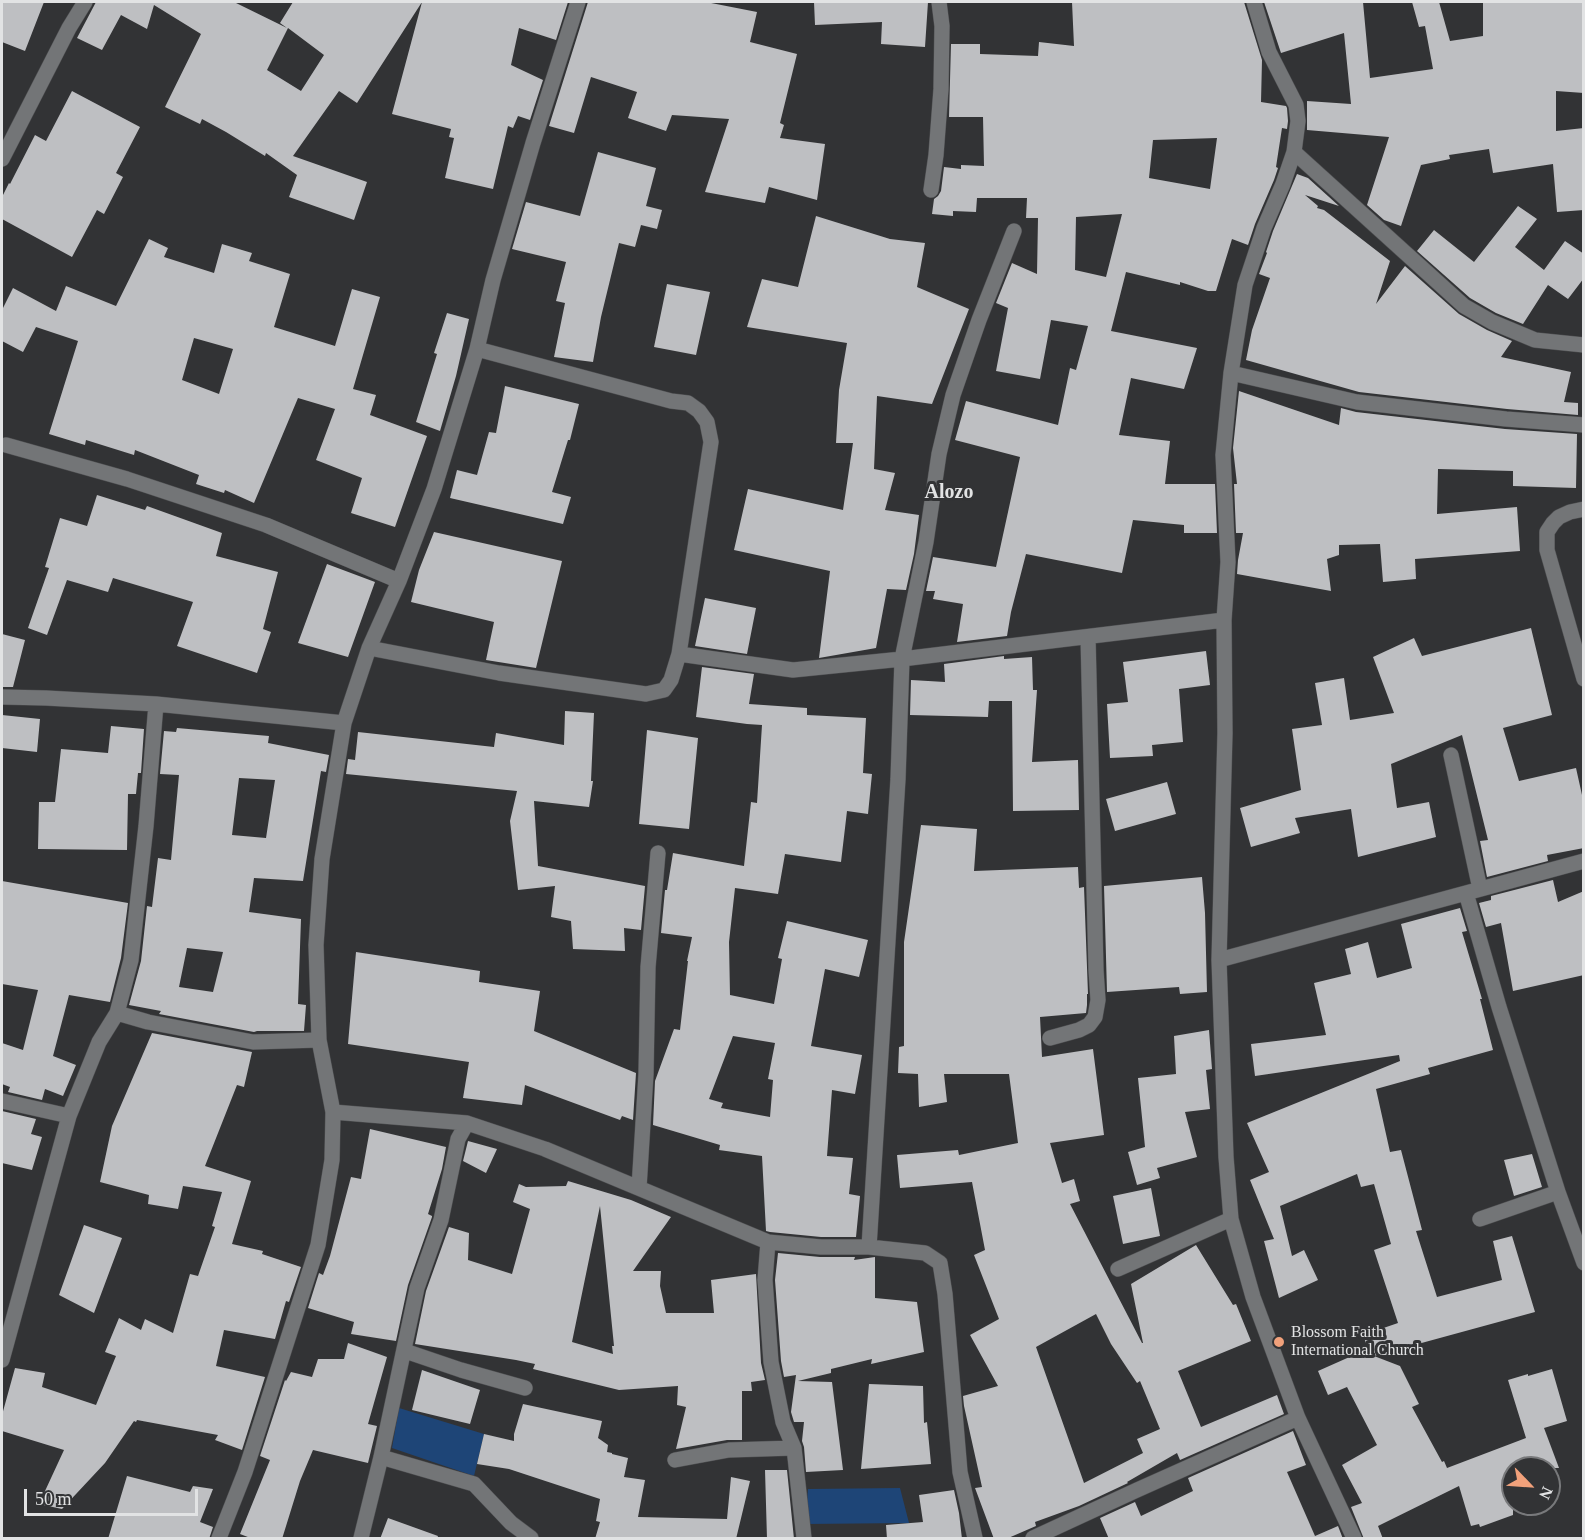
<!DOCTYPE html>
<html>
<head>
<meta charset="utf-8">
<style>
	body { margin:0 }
	#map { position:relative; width:1585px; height:1540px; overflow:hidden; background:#323335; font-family:Georgia,serif }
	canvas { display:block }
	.frame { position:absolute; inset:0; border:3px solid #e2e3e4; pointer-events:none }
	.north { position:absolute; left:1501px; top:1456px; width:60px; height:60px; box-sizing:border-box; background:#323335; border:2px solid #78797b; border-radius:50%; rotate:115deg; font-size:16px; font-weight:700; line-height:24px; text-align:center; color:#e2e3e4 }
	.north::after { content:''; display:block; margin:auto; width:21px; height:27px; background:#f1a17b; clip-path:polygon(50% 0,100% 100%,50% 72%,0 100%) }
	.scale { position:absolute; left:24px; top:1489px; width:174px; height:27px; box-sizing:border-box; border:3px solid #e2e3e4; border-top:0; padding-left:8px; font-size:18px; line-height:21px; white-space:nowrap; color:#e2e3e4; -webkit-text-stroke:4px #323335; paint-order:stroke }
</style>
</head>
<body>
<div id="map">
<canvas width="1585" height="1540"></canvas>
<div class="frame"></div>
<div class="north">N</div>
<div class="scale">50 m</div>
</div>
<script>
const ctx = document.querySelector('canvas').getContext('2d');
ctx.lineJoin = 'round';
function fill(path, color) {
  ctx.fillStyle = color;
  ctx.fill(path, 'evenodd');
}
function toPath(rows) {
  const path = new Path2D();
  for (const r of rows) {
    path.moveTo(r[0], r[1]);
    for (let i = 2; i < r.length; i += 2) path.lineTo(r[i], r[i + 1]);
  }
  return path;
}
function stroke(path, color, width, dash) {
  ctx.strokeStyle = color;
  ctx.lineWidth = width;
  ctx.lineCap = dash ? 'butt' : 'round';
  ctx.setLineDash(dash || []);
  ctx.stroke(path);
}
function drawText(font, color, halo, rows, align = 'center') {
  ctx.font = font + ' Georgia,serif';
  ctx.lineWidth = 6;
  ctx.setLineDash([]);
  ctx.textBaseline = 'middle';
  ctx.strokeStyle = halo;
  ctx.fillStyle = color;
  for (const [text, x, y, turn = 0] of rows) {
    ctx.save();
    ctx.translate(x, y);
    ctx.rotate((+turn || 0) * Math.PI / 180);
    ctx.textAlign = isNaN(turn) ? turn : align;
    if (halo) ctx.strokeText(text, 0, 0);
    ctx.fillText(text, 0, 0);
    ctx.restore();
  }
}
fill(toPath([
	[399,1408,484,1434,474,1476,392,1448],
	[900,1488,909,1523,805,1524,808,1489]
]), '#1e4577');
fill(toPath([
	[2,2,44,2,25,51,2,42],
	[96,2,234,2,287,28,280,23,293,2,568,2,556,40,519,28,511,65,543,80,530,120,518,116,513,128,508,126,493,189,445,178,454,138,449,137,451,129,392,114,422,2,357,103,339,91,293,156,367,182,354,220,289,197,297,175,266,153,265,156,226,132,202,119,200,124,165,107,201,34,154,5,147,29,121,15,102,50,77,38],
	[288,28,324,55,301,91,267,70],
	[588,2,706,2,757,12,750,42,797,54,780,123,784,125,780,138,825,144,817,200,769,187,765,203,705,192,729,119,672,115,666,131,628,118,637,92,591,77,574,133,549,126],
	[814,2,928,2,925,47,881,44,882,22,815,25],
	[1072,2,1244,2,1262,60,1261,102,1286,106,1287,108,1288,121,1287,129,1282,128,1276,167,1278,168,1274,180,1255,224,1248,245,1232,239,1216,291,1208,291,1180,282,1180,285,1126,272,1111,331,1197,348,1184,389,1131,378,1119,435,1170,441,1165,484,1215,484,1217,533,1184,533,1184,525,1133,520,1122,573,1026,554,1011,612,1007,636,957,642,963,604,933,599,935,591,926,591,933,557,996,567,1020,457,955,440,966,401,1058,425,1070,368,1076,370,1088,326,1051,320,1040,379,996,371,1008,308,996,303,1012,263,1037,274,1038,218,1026,218,1027,198,977,198,976,212,953,211,953,216,932,214,934,199,938,196,941,191,944,167,961,169,961,165,984,166,983,117,949,117,951,44,980,44,980,54,1038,56,1039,42,1074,46],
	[1217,138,1210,189,1149,178,1153,140],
	[1122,214,1106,277,1075,270,1076,217],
	[1264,2,1363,2,1370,78,1433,69,1425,26,1419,27,1412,2,1439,2,1450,41,1483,36,1483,2,1584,2,1584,93,1556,91,1556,131,1584,128,1584,210,1557,212,1553,164,1493,173,1489,149,1449,155,1450,159,1421,165,1401,226,1384,220,1367,205,1389,137,1307,130,1307,101,1351,104,1344,33,1281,53],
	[72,91,140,127,116,173,123,177,104,214,97,210,72,257,2,219,2,197,9,183,10,184,35,135,46,141],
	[598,152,656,168,646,206,662,210,657,229,641,225,635,247,619,243,601,317,593,362,554,357,565,303,556,301,566,262,512,249,526,202,580,216],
	[1297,174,1308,178,1339,206,1305,195,1318,206,1317,208,1324,210,1390,261,1376,304,1405,266,1459,314,1487,330,1512,341,1501,357,1571,372,1564,402,1578,403,1578,415,1507,409,1359,392,1246,360,1252,330,1270,278,1259,274,1267,253,1266,252,1273,231],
	[1518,206,1537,219,1515,247,1544,270,1565,241,1584,254,1584,278,1568,299,1548,285,1523,324,1496,313,1470,298,1417,251,1434,230,1474,262],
	[816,216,890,239,925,243,917,287,969,309,932,404,877,396,874,469,895,473,885,510,919,515,914,554,906,590,887,589,876,648,819,658,830,571,734,550,748,489,843,510,853,443,836,443,839,390,847,343,747,327,762,279,798,287],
	[149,239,168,248,164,257,214,273,222,244,252,253,249,261,290,274,274,327,335,346,352,289,380,297,353,389,376,395,370,415,427,436,395,527,351,513,362,478,316,460,335,409,298,398,254,503,225,490,224,493,196,484,199,475,135,450,134,455,86,440,85,445,49,434,78,341,36,327,23,352,2,341,2,310,13,288,56,311,66,286,116,306],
	[194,338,233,349,219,394,182,380],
	[667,284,710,292,696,355,654,347],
	[447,313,469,319,456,376,440,431,416,422,437,354,434,353],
	[505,386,579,404,570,440,568,440,552,492,571,497,563,524,450,498,457,470,477,475,489,432,496,433],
	[1239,391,1339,425,1341,408,1356,412,1505,429,1577,434,1576,488,1513,486,1513,471,1438,469,1437,514,1517,507,1520,551,1415,559,1416,579,1383,582,1380,544,1339,545,1339,555,1327,559,1331,591,1237,574,1238,560,1243,533,1236,533,1234,484,1237,484,1233,448],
	[97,495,145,510,147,506,222,533,216,556,278,572,263,629,271,632,257,673,177,646,193,602,113,578,108,592,67,580,47,635,28,628,49,568,45,567,60,518,87,526],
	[434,532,562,561,536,668,486,660,494,622,411,602,419,570],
	[327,564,375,582,348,657,298,643],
	[705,598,756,608,747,654,695,646],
	[1531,628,1552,715,1503,728,1519,781,1576,768,1584,804,1584,848,1547,855,1548,861,1487,877,1480,841,1488,840,1462,735,1391,764,1397,808,1429,802,1436,837,1358,857,1351,809,1295,818,1300,833,1251,847,1240,808,1301,790,1292,729,1322,725,1315,683,1344,678,1350,720,1394,713,1373,657,1414,638,1422,656],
	[2,634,25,640,13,687,2,687],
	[1206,651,1210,685,1179,689,1183,742,1152,745,1153,756,1110,758,1107,704,1128,702,1123,662],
	[1004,656,1004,659,1032,657,1033,690,1037,690,1032,762,1078,760,1079,810,1013,811,1012,701,989,701,988,717,910,715,911,680,945,682,944,664],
	[702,667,754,674,749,704,807,708,807,715,866,718,863,773,872,774,868,814,847,811,841,862,785,854,778,894,735,888,729,942,730,995,774,1004,782,959,778,958,787,921,868,940,859,977,825,969,811,1046,862,1055,855,1094,832,1090,827,1156,853,1158,849,1194,860,1196,856,1237,821,1237,770,1232,766,1231,762,1156,719,1150,720,1145,653,1125,655,1081,674,1029,680,1030,688,961,687,961,692,937,661,933,665,890,667,890,673,853,744,866,751,802,757,803,762,725,747,724,696,717],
	[733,1036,775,1043,768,1079,773,1080,770,1117,721,1108,723,1103,709,1099],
	[565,711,594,713,591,781,593,781,589,807,534,801,538,866,645,886,641,930,624,928,625,951,573,949,571,921,551,917,555,886,518,890,510,821,517,791,346,774,348,759,355,760,358,732,494,747,496,733,564,745],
	[2,715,40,719,37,752,2,748],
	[111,726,144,729,141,773,138,773,136,794,128,794,127,850,38,849,39,802,55,802,61,749,108,753],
	[177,728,269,736,268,743,329,755,326,772,321,771,303,881,254,878,249,912,301,919,298,1004,306,1005,304,1031,257,1031,254,1032,159,1014,161,1011,129,1005,141,961,147,906,152,907,158,858,171,860,179,775,160,774,164,731,176,732],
	[239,778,275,780,266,838,232,835],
	[187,948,223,952,213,992,179,987],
	[647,730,698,738,689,829,639,824],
	[1167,782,1176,814,1115,831,1106,799],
	[921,825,977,829,974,871,1078,867,1079,888,1084,887,1088,994,1087,994,1087,1005,1086,1013,1040,1017,1042,1057,1093,1049,1104,1135,1050,1143,1062,1183,1074,1179,1080,1201,1070,1204,1142,1343,1143,1343,1131,1284,1196,1245,1233,1305,1236,1304,1251,1341,1178,1371,1201,1427,1277,1395,1284,1414,1180,1460,1177,1453,1127,1482,1128,1483,1079,1506,1035,1522,1036,1526,1006,1539,994,1539,975,1488,982,1487,964,1406,963,1396,998,1386,970,1335,999,1319,974,1255,985,1250,972,1182,900,1188,897,1155,958,1150,959,1155,1018,1143,1009,1074,944,1074,947,1102,919,1107,918,1074,898,1073,899,1047,904,1046,904,942],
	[1096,1314,1111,1344,1137,1383,1140,1381,1160,1429,1137,1439,1143,1453,1084,1483,1036,1347],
	[1202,877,1205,913,1207,992,1180,994,1179,987,1107,992,1104,886],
	[1553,880,1558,902,1584,891,1584,975,1513,991,1501,923,1486,927,1479,903,1491,900,1491,896],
	[2,881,128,903,121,958,110,1002,69,995,53,1056,76,1065,63,1096,45,1089,42,1100,8,1092,10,1087,2,1084,2,1043,23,1050,38,990,2,984],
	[1460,908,1467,931,1462,932,1482,999,1480,999,1493,1050,1428,1068,1430,1074,1376,1089,1390,1152,1401,1150,1422,1230,1416,1231,1437,1297,1502,1280,1493,1241,1512,1236,1535,1312,1374,1356,1400,1366,1419,1404,1412,1407,1442,1462,1444,1461,1447,1468,1526,1438,1508,1380,1528,1374,1528,1376,1552,1369,1567,1421,1544,1428,1559,1468,1513,1468,1513,1515,1480,1527,1479,1524,1471,1526,1459,1486,1378,1526,1383,1539,1364,1539,1351,1507,1362,1503,1342,1465,1377,1445,1347,1387,1328,1395,1318,1371,1363,1351,1370,1354,1363,1335,1398,1323,1374,1250,1391,1244,1374,1184,1361,1187,1357,1174,1280,1206,1292,1256,1304,1250,1318,1280,1279,1298,1264,1241,1274,1239,1250,1180,1269,1172,1247,1123,1400,1061,1399,1055,1255,1076,1251,1044,1326,1035,1314,983,1351,974,1345,949,1368,942,1377,978,1412,968,1401,924],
	[356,952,480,971,479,982,540,991,534,1031,636,1073,633,1120,622,1116,620,1120,525,1085,522,1105,463,1098,469,1062,348,1044],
	[1209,1030,1212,1069,1206,1070,1210,1109,1185,1112,1197,1157,1157,1168,1160,1178,1137,1185,1128,1152,1145,1147,1138,1078,1176,1074,1174,1036],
	[152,1033,252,1052,244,1087,237,1085,205,1166,251,1181,232,1244,263,1251,262,1254,301,1267,289,1302,286,1301,275,1339,224,1330,216,1366,265,1377,242,1450,215,1440,218,1435,137,1420,136,1422,134,1421,105,1463,62,1509,39,1504,64,1450,2,1431,2,1415,15,1368,45,1373,42,1387,96,1405,116,1356,105,1352,119,1318,141,1330,145,1319,173,1333,190,1274,198,1276,215,1227,212,1226,222,1192,183,1186,178,1209,148,1204,149,1195,100,1182,112,1126],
	[2,1111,36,1119,31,1134,42,1137,32,1170,2,1163],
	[370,1129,446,1147,442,1169,428,1214,432,1216,432,1217,408,1285,396,1341,351,1334,354,1322,308,1308,319,1273,323,1275,330,1256,351,1177,361,1179],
	[468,1141,497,1149,486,1173,463,1161],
	[1532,1154,1542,1187,1514,1196,1504,1160],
	[568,1181,631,1200,671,1217,633,1271,661,1271,660,1286,666,1313,714,1313,711,1280,756,1274,761,1363,765,1380,751,1382,752,1391,742,1391,742,1440,727,1440,676,1449,686,1407,677,1405,678,1386,619,1390,533,1369,535,1364,516,1360,415,1344,426,1291,449,1227,469,1233,468,1260,512,1274,530,1209,513,1202,519,1184,526,1187,566,1186],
	[600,1206,614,1346,612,1346,613,1354,572,1342],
	[1151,1188,1160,1236,1123,1244,1113,1196],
	[84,1225,122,1238,94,1313,59,1295],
	[778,1253,820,1257,855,1257,854,1260,875,1257,875,1298,917,1302,924,1352,871,1364,872,1359,831,1369,831,1373,798,1381,832,1382,843,1470,806,1472,804,1447,802,1441,804,1422,794,1422,791,1412,796,1375,784,1377,781,1361,775,1280],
	[348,1343,387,1357,368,1424,377,1426,368,1463,313,1450,300,1481,282,1539,253,1539,240,1534,270,1460,260,1456,285,1380,286,1381,291,1372,312,1377,318,1359,344,1359],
	[422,1370,480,1390,470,1424,412,1410],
	[869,1384,923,1386,924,1423,927,1422,931,1464,861,1469],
	[523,1404,602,1421,598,1438,608,1445,607,1452,612,1453,612,1454,628,1458,624,1477,645,1480,638,1517,727,1519,731,1477,750,1481,736,1539,595,1539,600,1522,596,1521,600,1499,509,1469,477,1464,484,1434,514,1441,514,1434],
	[1293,1431,1306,1465,1287,1472,1315,1536,1338,1526,1343,1539,1109,1539,1100,1518,1135,1502,1141,1516,1193,1491,1188,1478],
	[765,1470,787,1470,794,1539,767,1539],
	[127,1476,190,1492,193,1486,213,1489,200,1522,213,1527,209,1539,108,1539],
	[954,1490,959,1513,962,1539,887,1539,886,1525,923,1522,919,1495],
	[388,1518,438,1536,437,1539,380,1539]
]), '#bebfc2');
const minor = toPath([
	[1254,2,1269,52,1296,105,1298,121,1294,152,1283,184,1264,228,1245,285,1231,373,1223,455,1228,562,1224,620,1225,733,1219,960,1226,1157,1231,1219,1253,1297,1298,1418,1354,1538],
	[1294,152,1464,306,1492,322,1535,340,1584,345],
	[2,159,69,28,85,2],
	[931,190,936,155,941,89,942,26,939,2],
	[1231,373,1357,402,1506,419,1584,425],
	[6,445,127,479,266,525,399,581],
	[1584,509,1570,512,1559,517,1553,523,1547,532,1547,550,1584,679],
	[369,648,499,673,646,694,664,690,671,680,679,654,711,442,707,422,699,411,688,403,671,401,477,349],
	[679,654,793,670,902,659,1224,620],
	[2,697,46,698,156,704,344,723],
	[1451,755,1480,889],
	[1466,893,1499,1007,1558,1192,1584,1263],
	[1219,960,1584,861],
	[117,1013,148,1022,253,1042,319,1040],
	[1050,1038,1079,1030,1089,1025,1095,1017,1098,1000,1096,970,1088,637],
	[2,1101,69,1116],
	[333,1112,467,1123,545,1149,768,1242,821,1247,869,1247,925,1253,940,1263,945,1294,960,1472,975,1538],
	[639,1188,646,1074,648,967,658,853],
	[1480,1219,1558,1192],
	[768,1242,765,1280,771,1362,783,1422,794,1448,804,1538],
	[869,1247,898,779,902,659,926,542,939,454,953,395,979,320,1014,231],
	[1118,1269,1231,1219],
	[405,1351,461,1370,525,1388],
	[2,1360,69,1116,99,1042,117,1013,131,960,146,826,156,704],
	[381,1457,474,1484,511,1523,531,1538],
	[675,1460,729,1450,794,1448],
	[219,1538,245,1472,318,1245,332,1160,333,1112,319,1040,316,945,322,859,344,723,369,648,399,581,434,489,477,349,493,280,533,143,578,2],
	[361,1538,381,1457,417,1288,441,1220,458,1139,467,1123],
	[1033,1538,1137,1490,1298,1418]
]);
stroke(minor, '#4e4f51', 16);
stroke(minor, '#737577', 15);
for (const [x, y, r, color] of [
	[1279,1342,6,"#f1a17b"]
]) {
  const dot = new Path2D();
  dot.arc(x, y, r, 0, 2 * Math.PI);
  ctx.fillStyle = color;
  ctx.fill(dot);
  stroke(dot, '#323335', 2);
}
drawText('16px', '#e2e3e4', '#323335', [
	["Blossom Faith",1291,1333],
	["International Church",1291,1351]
], 'left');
drawText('bold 20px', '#e2e3e4', '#323335', [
	["Alozo",949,493]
]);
</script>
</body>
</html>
